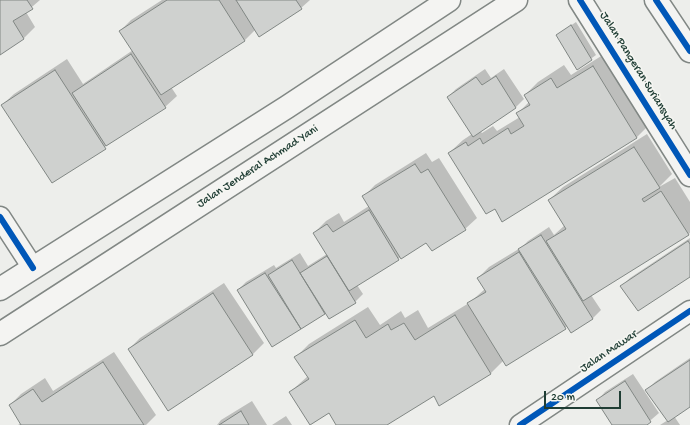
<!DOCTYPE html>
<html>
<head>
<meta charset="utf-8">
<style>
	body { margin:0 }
	#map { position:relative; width:690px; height:425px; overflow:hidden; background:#edeeeb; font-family:"Gochi Hand",sans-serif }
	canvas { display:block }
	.scale { position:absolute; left:544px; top:391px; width:77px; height:18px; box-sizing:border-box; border:2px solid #1f3d34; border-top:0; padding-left:5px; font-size:12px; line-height:14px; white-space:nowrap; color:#1f3d34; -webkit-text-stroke:3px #f6f6f2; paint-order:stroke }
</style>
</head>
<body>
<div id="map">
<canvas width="690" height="425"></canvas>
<div class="scale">20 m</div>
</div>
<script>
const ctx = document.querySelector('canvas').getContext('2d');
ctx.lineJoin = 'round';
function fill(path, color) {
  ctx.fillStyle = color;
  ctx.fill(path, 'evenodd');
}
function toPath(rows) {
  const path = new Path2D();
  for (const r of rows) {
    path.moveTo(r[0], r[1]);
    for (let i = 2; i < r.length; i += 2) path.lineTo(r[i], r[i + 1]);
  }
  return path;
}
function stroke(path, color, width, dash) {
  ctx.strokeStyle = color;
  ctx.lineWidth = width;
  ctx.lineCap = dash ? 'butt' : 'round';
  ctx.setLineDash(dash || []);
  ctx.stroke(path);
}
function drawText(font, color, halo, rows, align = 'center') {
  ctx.font = font + ' "Gochi Hand",sans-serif';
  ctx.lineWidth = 3;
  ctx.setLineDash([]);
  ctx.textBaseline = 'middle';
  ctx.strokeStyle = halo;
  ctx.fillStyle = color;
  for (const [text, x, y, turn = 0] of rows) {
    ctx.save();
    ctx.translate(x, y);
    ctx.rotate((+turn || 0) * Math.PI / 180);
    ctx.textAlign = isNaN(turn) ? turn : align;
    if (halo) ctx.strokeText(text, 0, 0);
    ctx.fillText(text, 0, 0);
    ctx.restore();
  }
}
fill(toPath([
	[0,0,40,0,26,12,35,27,24,38,0,54],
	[162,0,310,0,301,8,256,29,245,40,171,87,177,96,165,107,52,182,2,105,14,94,67,59,83,84,133,50,120,31,131,20],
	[576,22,596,55,578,68,557,35],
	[606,53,650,124,637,137,502,221,495,208,449,153,463,140,472,134,448,97,456,89,485,69,491,78,504,69,524,99,516,107,480,131,482,133,493,126,497,131,520,117,518,113,529,102,525,95,538,82,564,65,571,75],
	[647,134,672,174,659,187,675,178,690,202,690,233,591,295,601,310,592,319,568,326,507,365,504,360,491,373,440,404,434,395,385,425,338,425,329,411,290,392,308,376,296,357,309,344,368,307,380,325,401,311,405,318,418,310,428,328,469,303,485,289,478,278,489,267,522,247,528,241,549,227,554,235,565,225,549,200,563,187],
	[426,153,432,162,439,158,477,218,465,229,432,250,427,242,401,257,357,285,363,294,355,302,326,312,300,329,238,290,246,282,274,265,276,268,300,253,308,266,327,254,314,233,326,221,339,213,344,222,369,206,363,197,375,185],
	[690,238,690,276,622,286,630,278],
	[224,283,264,343,253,354,168,409,129,349,140,338],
	[114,352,156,415,146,425,18,425,21,423,10,405,21,394,45,378,53,391],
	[690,358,690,406,674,416,680,425,660,425,668,420,647,390,655,382],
	[633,374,659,413,645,425,613,425,597,401,605,392],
	[252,401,267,425,217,425,221,420],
	[286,416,292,425,272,425]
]), '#0003');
const building = toPath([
	[0,0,27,0,33,9,13,21,24,39,0,55,0,0],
	[167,0,219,0,245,41,161,95,119,31,167,0],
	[236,0,296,0,302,9,259,37,236,0],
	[571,25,592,60,577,70,556,35,571,25],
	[131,54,166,108,106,146,72,93,131,54],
	[593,66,637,138,502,222,495,209,486,214,448,153,466,142,468,146,480,138,483,144,508,128,511,134,524,126,516,113,530,105,524,95,551,78,557,88,593,66],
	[55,70,106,149,52,183,1,105,55,70],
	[496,76,516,108,473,137,447,97,476,77,482,85,496,76],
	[634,147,660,188,642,199,644,202,661,191,689,235,583,301,546,241,566,229,548,200,634,147],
	[415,164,421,173,428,169,466,230,432,251,426,243,401,259,362,196,415,164],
	[369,210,399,260,349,291,313,233,327,224,333,232,369,210],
	[541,235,593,319,571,333,518,249,541,235],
	[688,241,690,244,690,277,638,311,620,286,688,241],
	[519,252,566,329,506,366,467,303,486,292,477,278,519,252],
	[327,256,356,303,329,319,300,273,327,256],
	[292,260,325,314,301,329,268,275,292,260],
	[265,273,301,329,272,347,237,290,265,273],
	[213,293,253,355,168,411,128,349,213,293],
	[455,315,491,374,439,406,434,396,387,425,336,425,329,413,310,425,289,392,309,379,294,357,355,320,366,338,388,324,391,330,404,323,415,340,455,315],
	[690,360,690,407,668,422,645,390,690,360],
	[103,362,144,425,21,425,9,405,33,389,42,402,103,362],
	[625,381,651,422,647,425,612,425,596,400,625,381],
	[241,411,249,425,219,425,241,411]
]);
fill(building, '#cfd1cf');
stroke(building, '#818784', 1);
const street = toPath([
	[0,217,33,268],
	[520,425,690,311]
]);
const secondary = toPath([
	[580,0,690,175],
	[656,0,690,51]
]);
const highway = toPath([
	[0,289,287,107,449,0],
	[0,334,516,0]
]);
stroke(street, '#818784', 23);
stroke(secondary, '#818784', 25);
stroke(highway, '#818784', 25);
stroke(street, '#f4f4f2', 20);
stroke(secondary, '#f4f4f2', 22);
stroke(highway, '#f4f4f2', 22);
stroke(toPath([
	[580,0,690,175],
	[656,0,690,51],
	[0,217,33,268],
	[520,425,690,311]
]), '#0057b8', 6);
drawText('12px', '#1f3d34', '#f6f6f2', [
	["Jalan Pangeran Suriansyah",638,71,58],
	["Jalan Jenderal Achmad Yani",258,167,-33],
	["Jalan Mawar",609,352,-34]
]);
</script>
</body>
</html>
